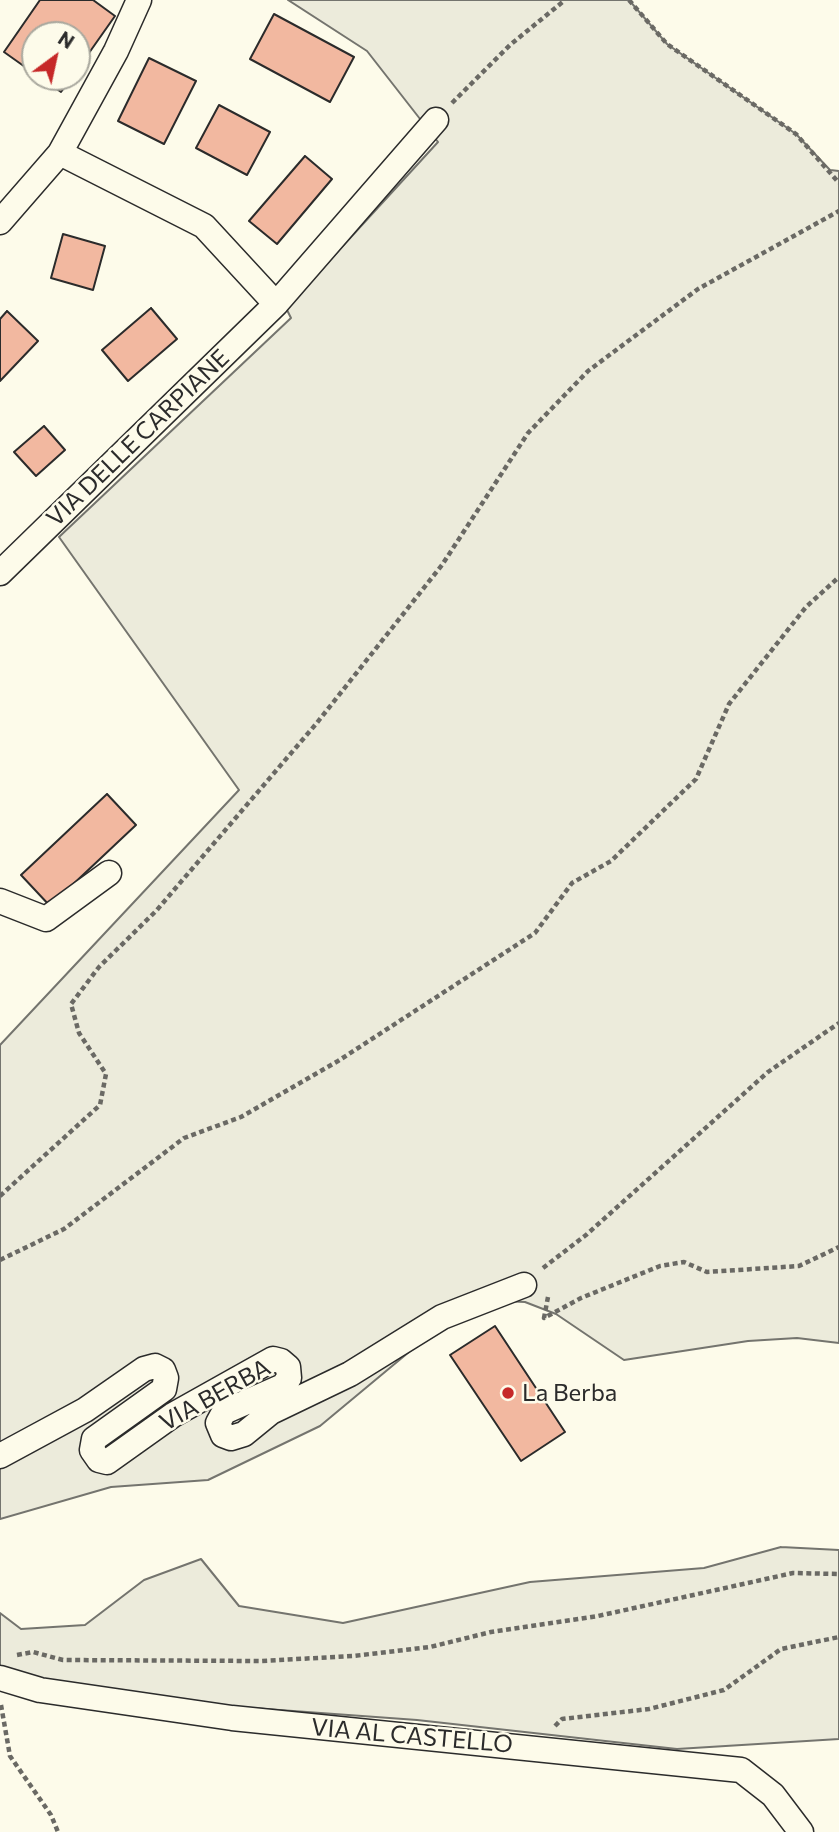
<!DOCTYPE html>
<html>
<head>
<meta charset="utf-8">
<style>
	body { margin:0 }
	#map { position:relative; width:839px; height:1832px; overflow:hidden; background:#fdfbea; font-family:Commissioner,sans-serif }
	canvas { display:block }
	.north { position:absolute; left:21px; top:21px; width:70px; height:70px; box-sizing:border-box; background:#fdfbea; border:2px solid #a9a89e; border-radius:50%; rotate:33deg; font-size:19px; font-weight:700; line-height:28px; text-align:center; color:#2b2b2b }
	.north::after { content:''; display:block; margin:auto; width:24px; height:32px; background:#c62828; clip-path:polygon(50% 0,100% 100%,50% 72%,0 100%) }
</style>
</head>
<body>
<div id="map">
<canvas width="839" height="1832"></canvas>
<div class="north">N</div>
</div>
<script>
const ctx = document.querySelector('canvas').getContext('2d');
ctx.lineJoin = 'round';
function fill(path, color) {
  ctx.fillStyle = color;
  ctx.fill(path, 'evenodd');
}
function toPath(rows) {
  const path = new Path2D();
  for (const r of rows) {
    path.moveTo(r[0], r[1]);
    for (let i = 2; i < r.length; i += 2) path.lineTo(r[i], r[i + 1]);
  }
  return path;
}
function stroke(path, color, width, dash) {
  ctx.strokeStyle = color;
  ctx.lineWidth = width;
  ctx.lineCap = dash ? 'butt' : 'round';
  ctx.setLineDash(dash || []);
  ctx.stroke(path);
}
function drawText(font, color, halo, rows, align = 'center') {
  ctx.font = font + ' Commissioner,sans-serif';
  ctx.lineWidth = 5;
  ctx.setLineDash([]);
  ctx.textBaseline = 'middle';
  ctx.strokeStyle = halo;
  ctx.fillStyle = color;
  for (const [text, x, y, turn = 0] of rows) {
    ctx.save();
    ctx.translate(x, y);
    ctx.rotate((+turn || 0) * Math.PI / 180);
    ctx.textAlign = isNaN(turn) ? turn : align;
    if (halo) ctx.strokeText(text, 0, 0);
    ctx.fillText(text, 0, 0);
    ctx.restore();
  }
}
const green = toPath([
	[288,0,629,0,667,44,796,134,830,170,839,171,839,1343,797,1338,748,1341,624,1360,556,1314,525,1302,480,1300,409,1352,320,1426,208,1480,111,1487,0,1519,0,1045,239,790,59,537,291,318,286,308,438,142,367,51,288,0],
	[781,1547,839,1550,839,1739,677,1749,417,1720,197,1704,72,1687,0,1669,0,1613,21,1629,85,1625,144,1580,201,1559,239,1606,343,1623,530,1582,704,1568,781,1547]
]);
fill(green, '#ecebdb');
stroke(green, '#74746e', 2);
const building = toPath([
	[40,0,93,0,115,16,77,70,77,35,35,35,35,74,4,52,40,0],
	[274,14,354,57,330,102,250,59,274,14],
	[149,58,196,81,164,144,118,121,149,58],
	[40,77,72,77,61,92,40,77],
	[219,105,270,132,247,175,196,148,219,105],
	[305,156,332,179,277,244,249,221,305,156],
	[63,234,105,246,93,290,51,278,63,234],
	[151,308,177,339,128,381,102,350,151,308],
	[7,311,38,341,0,381,0,319,7,311],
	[44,426,65,450,36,476,14,452,44,426],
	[107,794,136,825,50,906,21,875,107,794],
	[495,1326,565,1432,521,1461,450,1355,495,1326]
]);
fill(building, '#f2b8a0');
stroke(building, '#2b2b2b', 2);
const minor = toPath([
	[60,153,116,51,139,0],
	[0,222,60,153,204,226,276,304,436,120],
	[0,573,276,304],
	[0,901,46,919,109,873],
	[0,1456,85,1410,144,1369,155,1366,163,1370,166,1378,164,1389,94,1439,92,1450,99,1460,107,1462,173,1415,273,1359,281,1361,288,1367,289,1378,283,1386,224,1412,218,1423,223,1435,231,1438,244,1434,271,1412,350,1374,442,1317,524,1285],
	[0,1678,40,1690,232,1718,741,1770,773,1795,801,1832]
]);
stroke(minor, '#2b2b2b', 27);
stroke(toPath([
	[629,0,667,44,796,134,839,183],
	[452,103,510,45,565,0],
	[0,1196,100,1105,106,1074,79,1033,71,1004,99,967,156,911,316,724,442,565,528,433,588,371,698,289,839,211],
	[0,1260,64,1229,184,1138,241,1117,338,1061,535,933,572,883,611,861,696,779,729,704,806,607,839,577],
	[543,1268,586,1235,768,1072,839,1023],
	[548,1297,544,1318,581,1298,660,1266,684,1262,707,1272,799,1266,839,1247],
	[17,1655,33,1652,63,1660,261,1661,353,1656,430,1647,491,1632,598,1616,793,1573,839,1574],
	[1,1705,10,1756,51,1815,58,1832],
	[555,1726,562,1719,649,1709,724,1690,781,1649,839,1637]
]), '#6a6964', 4.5, [5, 3.5]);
stroke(minor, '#fdfbea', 24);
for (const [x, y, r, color] of [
	[508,1393,7,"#c62828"]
]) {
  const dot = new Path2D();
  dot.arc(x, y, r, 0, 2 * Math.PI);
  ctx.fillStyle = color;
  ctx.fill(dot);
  stroke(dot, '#fdfbea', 2.5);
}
drawText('24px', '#2b2b2b', '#fdfbea', [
	["VIA DELLE CARPIANE",138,438,-44],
	["VIA BERBA",215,1395,-29],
	["VIA AL CASTELLO",412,1736,5]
]);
drawText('24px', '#2b2b2b', '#fdfbea', [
	["La Berba",522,1393]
], 'left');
</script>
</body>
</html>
